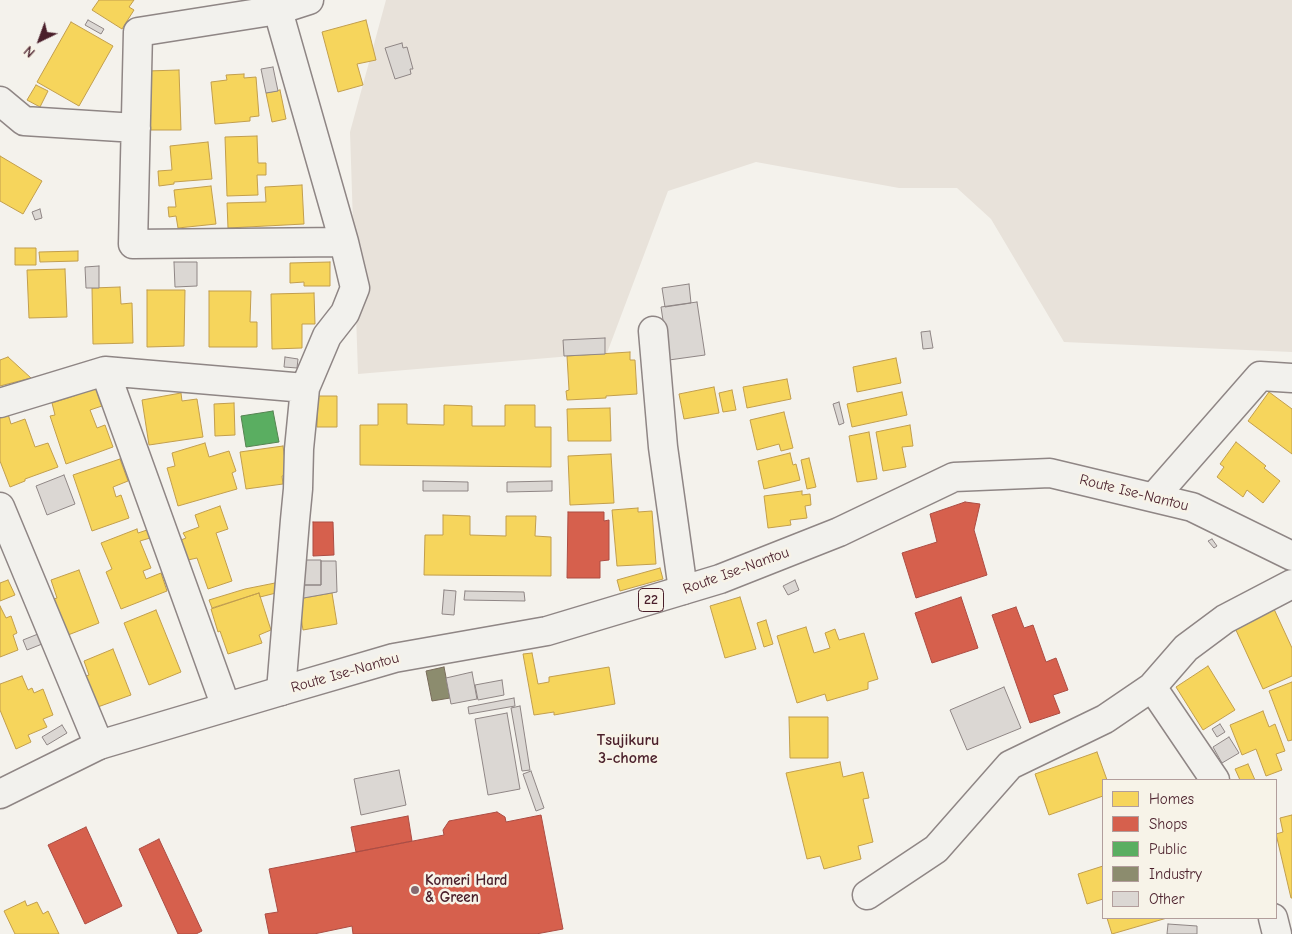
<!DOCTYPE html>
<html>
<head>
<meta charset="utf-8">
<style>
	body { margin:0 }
	#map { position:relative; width:1292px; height:934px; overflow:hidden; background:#f4f2ec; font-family:"Comic Neue",sans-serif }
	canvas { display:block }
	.legend { position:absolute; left:1102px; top:779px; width:175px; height:140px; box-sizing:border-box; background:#f7f3e8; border:1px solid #b29e9c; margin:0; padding:6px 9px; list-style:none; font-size:15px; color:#4a1f2b }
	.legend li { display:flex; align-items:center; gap:10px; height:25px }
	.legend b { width:25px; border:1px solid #b29e9c }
	.north { position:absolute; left:15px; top:15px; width:50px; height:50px; -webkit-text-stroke:4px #f7f3e8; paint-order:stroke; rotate:222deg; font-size:14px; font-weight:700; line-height:20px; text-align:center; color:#4a1f2b }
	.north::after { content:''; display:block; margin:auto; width:18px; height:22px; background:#4a1f2b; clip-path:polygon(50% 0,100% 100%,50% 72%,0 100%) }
</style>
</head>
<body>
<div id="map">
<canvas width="1292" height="934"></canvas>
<ul class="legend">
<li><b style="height:14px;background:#f6d55c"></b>Homes</li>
<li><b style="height:14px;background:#d6604d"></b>Shops</li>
<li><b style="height:14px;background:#5aae61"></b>Public</li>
<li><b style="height:14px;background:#8c8c6e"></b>Industry</li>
<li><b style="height:14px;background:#dbd7d3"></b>Other</li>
</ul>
<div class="north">N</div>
</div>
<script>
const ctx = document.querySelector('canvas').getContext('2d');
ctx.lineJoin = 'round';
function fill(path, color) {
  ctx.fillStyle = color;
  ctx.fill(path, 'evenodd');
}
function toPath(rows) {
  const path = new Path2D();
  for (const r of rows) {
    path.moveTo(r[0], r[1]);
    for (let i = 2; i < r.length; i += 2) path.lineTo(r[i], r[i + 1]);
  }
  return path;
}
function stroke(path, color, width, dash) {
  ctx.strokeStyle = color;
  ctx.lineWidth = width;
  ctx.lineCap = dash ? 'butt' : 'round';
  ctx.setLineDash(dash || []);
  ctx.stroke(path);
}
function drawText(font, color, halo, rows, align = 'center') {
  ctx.font = font + ' "Comic Neue",sans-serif';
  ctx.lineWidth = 5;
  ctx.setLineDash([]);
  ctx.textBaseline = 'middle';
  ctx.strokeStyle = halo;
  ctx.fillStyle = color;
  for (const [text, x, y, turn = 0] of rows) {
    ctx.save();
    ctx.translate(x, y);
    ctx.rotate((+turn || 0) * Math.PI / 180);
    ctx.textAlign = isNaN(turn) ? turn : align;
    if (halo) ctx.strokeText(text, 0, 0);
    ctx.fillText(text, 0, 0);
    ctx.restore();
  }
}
fill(toPath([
	[386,0,1292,0,1292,352,1064,342,991,219,957,188,899,188,756,162,668,191,607,353,358,374,350,132]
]), '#e8e2da');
const homes = toPath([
	[99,0,134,0,129,7,134,10,122,29,92,10,99,0],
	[366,20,376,60,357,64,363,85,338,92,322,32,366,20],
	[71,22,113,46,79,106,37,82,71,22],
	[179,70,181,130,149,130,147,71,179,70],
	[244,74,244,78,256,77,259,116,250,117,250,121,215,124,211,82,227,80,226,75,244,74],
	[36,85,48,91,40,107,27,100,36,85],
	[280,90,286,119,272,122,266,93,280,90],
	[257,136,258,163,266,163,266,175,257,175,258,195,227,196,225,137,257,136],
	[208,142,212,179,174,182,174,184,159,186,158,171,172,170,170,146,208,142],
	[0,156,42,181,23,214,0,201,0,156],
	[302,185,304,224,228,228,227,203,266,202,265,187,302,185],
	[211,186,216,224,178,228,176,216,169,217,168,207,176,207,174,190,211,186],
	[15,248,36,248,36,265,15,265,15,248],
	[78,251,78,261,40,262,39,252,78,251],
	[330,262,330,286,304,286,304,282,290,283,290,263,330,262],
	[65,269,67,317,29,318,27,270,65,269],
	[120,287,121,304,132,303,133,343,93,344,92,288,120,287],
	[147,290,185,290,184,346,147,347,147,290],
	[209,291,251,291,250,322,257,322,257,347,209,347,209,291],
	[314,293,315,324,302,324,302,348,272,349,271,294,314,293],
	[630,352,630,360,635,360,637,394,606,396,606,398,567,400,566,391,569,390,567,356,630,352],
	[8,357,31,378,0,386,0,360,8,357],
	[896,358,901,383,857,392,853,367,896,358],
	[787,379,791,399,747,408,743,387,787,379],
	[89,386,96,389,102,406,90,410,97,428,105,425,113,447,66,464,50,416,55,415,52,403,77,395,75,391,89,386],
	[714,387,719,413,684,419,679,394,714,387],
	[732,390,736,410,723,412,719,393,732,390],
	[902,392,907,415,852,427,847,404,902,392],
	[1269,392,1292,409,1292,454,1248,421,1269,392],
	[181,393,182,401,197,399,203,437,149,445,142,400,181,393],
	[317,396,337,396,337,427,317,427,317,396],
	[234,403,235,435,215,436,214,404,234,403],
	[378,404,407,404,407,424,444,425,444,405,472,406,472,426,505,426,505,405,535,405,535,427,551,427,551,467,360,465,360,425,378,425,378,404],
	[610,408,611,441,568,441,567,409,610,408],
	[784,412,793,448,781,451,779,444,757,450,750,420,784,412],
	[8,414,11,424,25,419,35,447,48,443,58,467,25,479,25,481,10,487,0,461,0,417,8,414],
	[910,425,913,446,902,447,906,467,883,471,876,432,910,425],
	[869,432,877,479,857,482,849,436,869,432],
	[1236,442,1266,466,1264,468,1280,481,1263,503,1247,490,1243,497,1217,477,1224,467,1220,464,1236,442],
	[205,443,209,457,229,451,236,471,232,473,237,489,178,506,167,468,175,466,172,453,205,443],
	[283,446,287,475,282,476,283,484,246,489,240,452,283,446],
	[790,453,793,465,796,464,800,480,764,489,758,461,790,453],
	[611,454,614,503,570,505,568,456,611,454],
	[809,458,816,487,807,489,801,460,809,458],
	[120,459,128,481,113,487,116,497,121,495,129,518,92,531,73,475,120,459],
	[802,491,802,495,810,494,811,505,805,506,807,518,790,520,791,525,768,528,764,496,802,491],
	[220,506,228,529,216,533,232,581,208,589,197,558,188,560,181,540,186,538,183,533,199,527,195,515,220,506],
	[638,508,638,512,652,511,656,564,617,566,612,510,638,508],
	[443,515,470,516,470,535,506,536,506,516,536,516,535,536,551,537,551,576,424,575,425,535,443,535,443,515],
	[137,529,138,533,147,530,150,538,140,541,151,568,143,571,146,579,161,573,167,591,121,609,106,572,112,569,101,543,137,529],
	[660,568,663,579,620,591,617,580,660,568],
	[79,570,99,623,68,635,54,599,57,598,51,580,79,570],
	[8,580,15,595,0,601,0,583,8,580],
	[275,583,276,593,260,597,259,593,212,608,209,600,245,589,275,583],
	[259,593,271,630,259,635,262,643,228,654,220,631,218,632,211,609,259,593],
	[332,593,337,624,303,630,298,599,332,593],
	[740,597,756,649,725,658,710,606,740,597],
	[0,606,6,618,11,616,17,633,13,635,18,650,0,657,0,606],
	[1274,609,1292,648,1292,676,1263,689,1235,628,1274,609],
	[156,610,181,672,149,685,124,623,156,610],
	[766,620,773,644,764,647,757,623,766,620],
	[806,627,814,653,830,648,825,633,835,629,839,640,864,633,878,679,868,682,868,689,827,701,825,694,797,703,777,636,806,627],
	[113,649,131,695,95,708,83,677,89,675,84,661,113,649],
	[532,653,538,684,549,682,549,677,609,667,615,704,554,715,554,712,534,715,523,654,532,653],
	[1208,666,1235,710,1203,730,1176,687,1208,666],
	[22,676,28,690,32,688,34,693,43,689,53,715,43,719,47,727,28,735,31,742,16,749,0,710,0,684,22,676],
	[1292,682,1292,740,1288,741,1269,691,1292,682],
	[1263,711,1269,727,1275,724,1285,751,1276,754,1282,770,1266,776,1256,749,1242,755,1230,725,1263,711],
	[789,717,828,717,828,758,790,758,789,717],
	[1097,752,1107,780,1103,780,1103,796,1049,815,1035,774,1097,752],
	[840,762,843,777,863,772,869,798,863,799,873,842,858,846,861,859,824,869,820,856,807,859,786,773,840,762],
	[1248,764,1255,780,1240,780,1235,769,1248,764],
	[1292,815,1292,898,1291,898,1276,834,1283,832,1280,818,1292,815],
	[1103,866,1103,899,1087,904,1078,874,1103,866],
	[25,901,27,906,37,902,43,914,48,911,59,934,15,934,4,911,25,901],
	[1107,918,1167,918,1112,934,1107,918]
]);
fill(homes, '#f6d55c');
stroke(homes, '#c29e4d', 1);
const shops = toPath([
	[965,502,980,504,974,530,987,575,916,598,902,553,937,542,930,514,965,502],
	[568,512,604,512,604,521,609,520,609,560,600,561,600,578,567,578,568,512],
	[313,522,333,522,334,555,313,556,313,522],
	[961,597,978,648,932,663,915,613,961,597],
	[1016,607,1024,628,1033,625,1046,662,1056,658,1068,690,1053,695,1060,713,1030,723,992,615,1016,607],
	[497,812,505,817,506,822,541,815,563,929,536,934,353,934,352,926,314,934,269,934,265,914,278,912,269,869,444,835,443,830,449,821,497,812],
	[408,816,412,841,356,852,351,827,408,816],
	[86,827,122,906,85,924,48,845,86,827],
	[159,839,202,931,196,934,178,934,139,849,159,839]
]);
fill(shops, '#d6604d');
stroke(shops, '#ac4c43', 1);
const public = toPath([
	[273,411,279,442,246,447,241,416,273,411]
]);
fill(public, '#5aae61');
stroke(public, '#558351', 1);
const industry = toPath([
	[444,667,450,698,432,701,426,671,444,667]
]);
fill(industry, '#8c8c6e');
stroke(industry, '#786b5a', 1);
const building = toPath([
	[88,20,104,29,101,34,85,25,88,20],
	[402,43,403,48,407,47,413,69,410,69,411,74,395,79,385,48,402,43],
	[273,67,278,91,266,93,261,69,273,67],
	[40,209,42,218,35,220,32,212,40,209],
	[174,262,197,262,197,286,175,287,174,262],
	[99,266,99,288,86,288,85,267,99,266],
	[689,284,691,303,665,307,662,288,689,284],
	[697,302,705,355,669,360,661,307,697,302],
	[930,331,933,348,923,349,921,332,930,331],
	[605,338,605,354,564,356,563,340,605,338],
	[285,357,298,359,297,368,284,367,285,357],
	[839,402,844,423,839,425,833,404,839,402],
	[64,475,75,504,47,515,36,486,64,475],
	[423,481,468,482,468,491,423,491,423,481],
	[552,481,552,491,507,492,507,482,552,481],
	[1212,539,1217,546,1214,548,1208,541,1212,539],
	[300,560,321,560,321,585,300,585,300,560],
	[321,561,336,561,337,592,298,599,297,585,321,585,321,561],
	[795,580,799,590,788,595,783,586,795,580],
	[444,590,456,591,454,615,442,614,444,590],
	[465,591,524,592,525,601,464,600,465,591],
	[38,634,42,644,27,650,23,640,38,634],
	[472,672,477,699,451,704,446,678,472,672],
	[502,680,504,695,478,700,475,685,502,680],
	[1004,687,1021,728,967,750,950,710,1004,687],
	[514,698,515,706,469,714,468,707,514,698],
	[520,706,530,770,522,771,511,708,520,706],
	[507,713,520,789,488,795,475,719,507,713],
	[1220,724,1225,732,1217,737,1212,729,1220,724],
	[62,725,67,733,47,745,42,737,62,725],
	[1229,737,1239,753,1222,763,1213,747,1229,737],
	[399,770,406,805,361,815,354,779,399,770],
	[531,771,544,808,536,811,523,774,531,771],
	[1168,924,1197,926,1197,934,1167,934,1168,924]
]);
fill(building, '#dbd7d3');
stroke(building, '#8f8685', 1);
const street = toPath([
	[275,0,344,242,355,288,345,313,327,336,305,388,299,449,298,489,295,520,281,691],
	[309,0,278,10,138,32,133,244,344,242],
	[0,101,24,121,136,128],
	[653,331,663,447,683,590],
	[105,371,226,707],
	[0,403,105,371,305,388],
	[1154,497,1260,376,1292,378],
	[0,507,99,745],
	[1152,687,1215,780],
	[867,895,936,849,1010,765,1105,719,1152,687,1186,648,1225,619,1292,584],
	[1273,918,1277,934]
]);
const primary = toPath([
	[0,794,99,745,281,691,394,658,547,631,720,579,839,532,954,477,1050,473,1192,507,1292,556]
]);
stroke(street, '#8f8685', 31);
stroke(primary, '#8f8685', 31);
stroke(street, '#f2f1ed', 28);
stroke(primary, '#f2f1ed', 28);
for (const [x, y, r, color] of [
	[415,890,5,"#86696f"]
]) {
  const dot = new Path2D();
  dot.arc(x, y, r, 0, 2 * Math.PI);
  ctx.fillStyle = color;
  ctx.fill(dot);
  stroke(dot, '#f7f3e8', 2);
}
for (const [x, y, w] of [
	[651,600,25]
]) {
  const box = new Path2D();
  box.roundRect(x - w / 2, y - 11.5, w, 23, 4);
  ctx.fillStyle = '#f7f3e8';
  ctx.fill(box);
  stroke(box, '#4a1f2b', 1);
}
drawText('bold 14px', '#4a1f2b', null, [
	["22",651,600]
]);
drawText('15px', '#4a1f2b', '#f7f3e8', [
	["Route Ise-Nantou",1134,493,14],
	["Route Ise-Nantou",736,571,-20],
	["Route Ise-Nantou",345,673,-16]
]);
drawText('bold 15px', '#4a1f2b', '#f7f3e8', [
	["Komeri Hard",425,881],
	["& Green",425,898]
], 'left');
drawText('bold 16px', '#4a1f2b', '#f7f3e8', [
	["Tsujikuru",628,740],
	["3-chome",628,758]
]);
</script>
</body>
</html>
